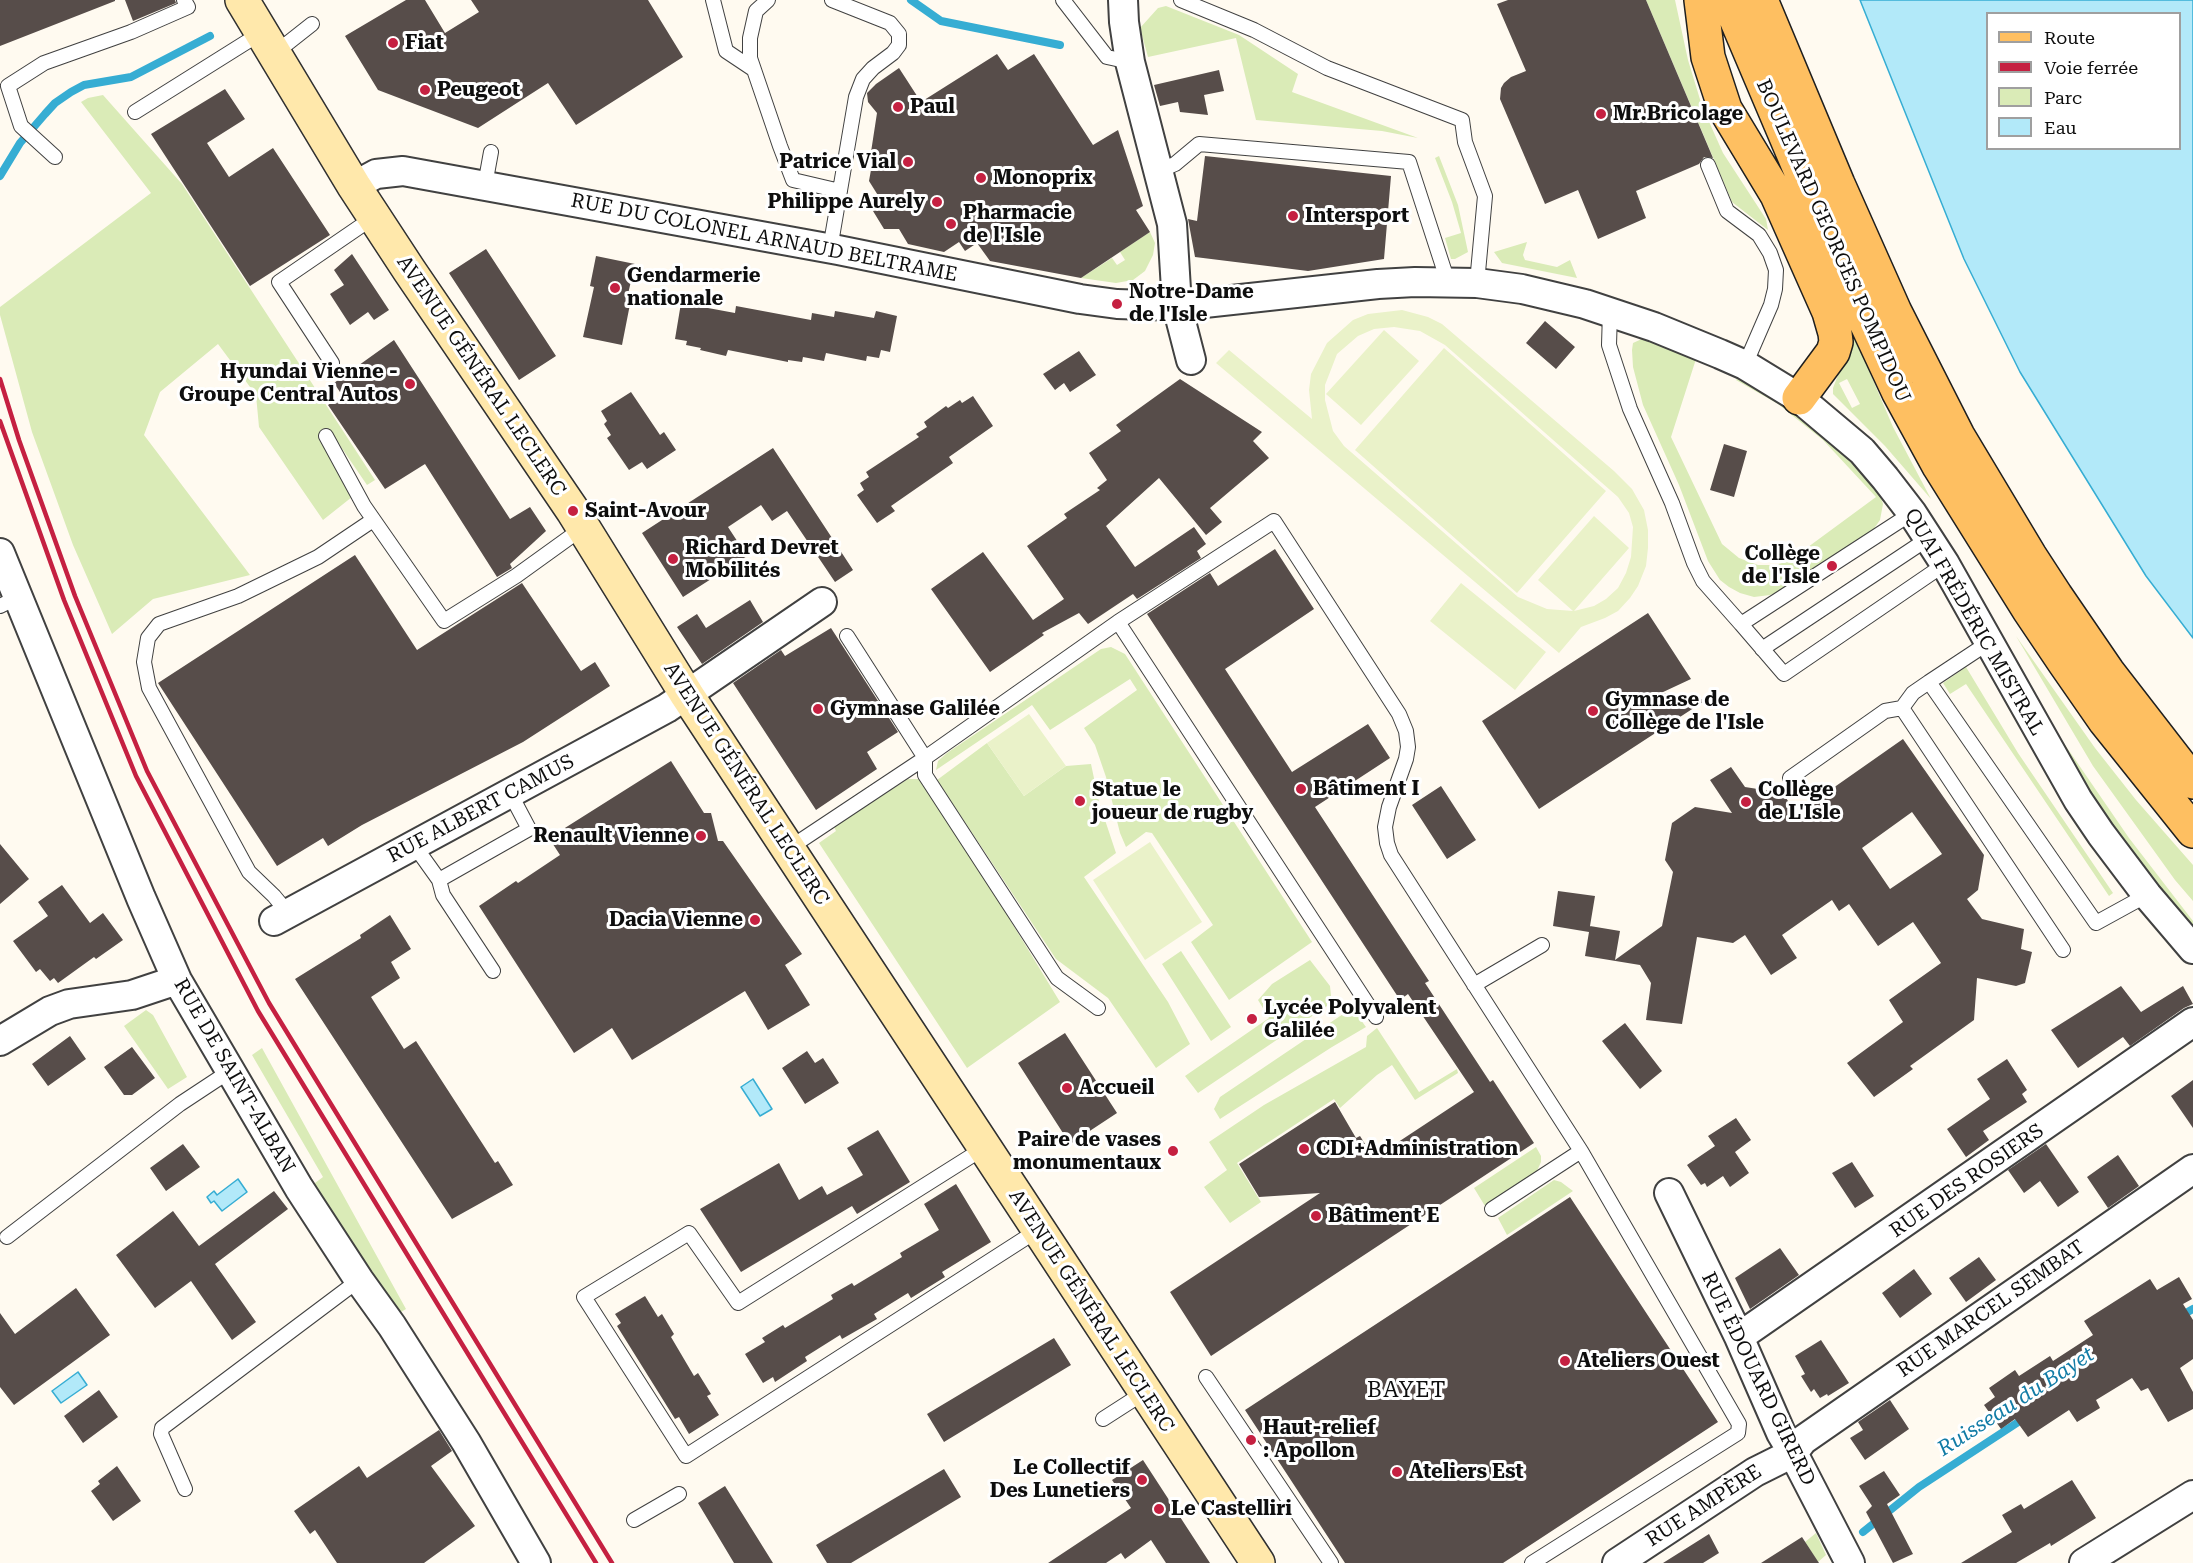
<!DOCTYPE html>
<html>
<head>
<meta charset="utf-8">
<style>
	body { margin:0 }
	#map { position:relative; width:2193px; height:1563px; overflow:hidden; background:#fffaf0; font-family:"Roboto Serif",serif }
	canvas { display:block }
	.legend { position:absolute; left:1986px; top:12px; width:195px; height:138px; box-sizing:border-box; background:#fff; border:2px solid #9f9f9f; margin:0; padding:8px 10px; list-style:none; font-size:18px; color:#0e0e0e }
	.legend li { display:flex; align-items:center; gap:12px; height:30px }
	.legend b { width:30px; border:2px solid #9f9f9f }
</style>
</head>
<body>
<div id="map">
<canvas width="2193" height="1563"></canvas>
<ul class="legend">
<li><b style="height:8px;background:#febf61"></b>Route</li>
<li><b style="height:8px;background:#c52041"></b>Voie ferrée</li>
<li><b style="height:16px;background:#daebb7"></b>Parc</li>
<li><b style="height:16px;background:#b2e9f9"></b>Eau</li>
</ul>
</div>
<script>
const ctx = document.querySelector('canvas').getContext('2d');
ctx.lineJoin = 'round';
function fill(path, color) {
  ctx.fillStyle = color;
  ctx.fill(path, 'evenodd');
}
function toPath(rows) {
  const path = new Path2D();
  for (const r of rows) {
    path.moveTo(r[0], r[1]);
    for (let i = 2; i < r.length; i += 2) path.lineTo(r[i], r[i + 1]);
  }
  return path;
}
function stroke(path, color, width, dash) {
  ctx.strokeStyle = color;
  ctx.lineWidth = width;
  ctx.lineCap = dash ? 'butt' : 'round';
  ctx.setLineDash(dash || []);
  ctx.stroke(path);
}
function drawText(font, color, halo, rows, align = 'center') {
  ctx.font = font + ' "Roboto Serif",serif';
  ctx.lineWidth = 6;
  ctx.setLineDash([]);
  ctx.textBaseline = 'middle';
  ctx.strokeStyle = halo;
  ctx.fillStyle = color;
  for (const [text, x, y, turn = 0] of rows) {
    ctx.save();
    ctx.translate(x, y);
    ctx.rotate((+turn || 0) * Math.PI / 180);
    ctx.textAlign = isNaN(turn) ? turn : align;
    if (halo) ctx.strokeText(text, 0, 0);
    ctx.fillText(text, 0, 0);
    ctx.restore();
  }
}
fill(toPath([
	[1646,0,1675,0,1688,60,1702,106,1723,153,1766,219,1768,230,1732,202],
	[1166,6,1239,35,1298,74,1292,92,1418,138,1382,131,1256,120,1236,38,1148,57,1140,28,1158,8],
	[103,95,182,184,375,480,367,485,328,428,319,437,341,472,352,497,323,520,259,427,256,395,218,344,160,392,144,435,250,575,153,599,112,634,73,545,32,432,0,315,0,307,151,193,81,102,88,98],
	[1439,156,1458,205,1468,252,1455,259,1451,259,1445,238,1461,233,1452,202,1435,158],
	[1150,232,1155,243,1153,255,1145,271,1133,280,1116,283,1081,278,1112,258,1117,265,1125,260,1120,252],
	[1527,242,1523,255,1525,260,1557,267,1570,260,1577,278,1502,263,1494,252],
	[1827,272,1893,427,1931,499,1885,446,1833,394,1833,388,1844,360],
	[1847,379,1860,404,1852,408,1839,383],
	[1644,338,1696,359,1671,437,1722,544,1739,558,1758,565,1775,565,1789,561,1876,497,1823,440,1778,404,1736,380,1739,376,1785,403,1842,452,1872,485,1881,498,1883,504,1880,520,1873,530,1784,590,1770,595,1754,597,1740,593,1729,587,1720,580,1708,561,1679,485,1643,405,1633,367,1632,350,1633,343],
	[2016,636,2095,748,2136,800,2193,865,2193,901,2175,880,2093,766],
	[1111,647,1125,654,1312,942,1229,1000,1191,942,1213,925,1152,833,1146,832,1126,847,1120,833,1106,777,1095,745,1084,728,1137,690,1130,679,1050,730,1032,705,936,770,938,761,947,753,1101,649],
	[1966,667,2018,753,2113,893,2109,896,1966,684,1950,694,1943,683],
	[2056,737,2061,739,2129,838,2193,921,2193,929,2151,877,2101,811],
	[987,743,1024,796,1066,766,1091,764,1099,802,1116,853,1084,877,1168,1002,1190,1044,1156,1068,1108,998,1056,959,937,780],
	[908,779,919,779,945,813,1060,1002,967,1068,819,843,836,831,834,827],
	[1181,951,1231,1027,1211,1041,1162,964],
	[1310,960,1330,986,1331,996,1327,1006,1198,1093,1185,1076,1269,1018,1258,1000,1272,984],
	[1352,1008,1366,1027,1332,1047,1220,1119,1214,1109,1220,1097],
	[146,1010,153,1015,187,1077,168,1089,124,1026],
	[1377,1028,1419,1092,1457,1069,1458,1073,1415,1100,1392,1065,1377,1075,1340,1108,1334,1099,1237,1163,1261,1202,1230,1223,1204,1187,1227,1170,1209,1142,1264,1105,1366,1047,1367,1036],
	[262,1048,406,1309,401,1312,389,1298,383,1297,311,1186,323,1177,252,1055],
	[1536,1147,1541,1156,1541,1162,1537,1171,1485,1206,1474,1188],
	[1554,1180,1561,1182,1573,1191,1507,1235,1498,1218],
	[1816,1533,1826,1555,1818,1562,1805,1542]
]), '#daebb7');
fill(toPath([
	[1402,310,1428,317,1442,324,1614,471,1632,489,1644,510,1648,530,1648,548,1646,566,1638,586,1630,598,1618,611,1605,618,1581,627,1559,653,1216,363,1229,350,1312,419,1309,390,1311,374,1327,343,1353,320,1368,314],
	[1394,327,1420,331,1445,345,1618,497,1629,513,1633,527,1631,557,1626,573,1618,588,1606,599,1594,606,1574,611,1629,548,1594,516,1538,580,1573,611,1547,609,1518,597,1344,446,1333,431,1325,400,1325,385,1332,367,1337,354,1358,336,1374,329],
	[1384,330,1419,361,1361,425,1326,394],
	[1444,348,1606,491,1517,593,1355,450],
	[1461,583,1546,652,1515,690,1430,621],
	[1029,714,1066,766,1024,796,987,743],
	[1150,842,1202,922,1145,960,1093,880]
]), '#eaf2c9');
const water = toPath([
	[1860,0,2193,0,2193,638,2146,576,2020,372,1964,259,1860,0],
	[1988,14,2180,14,2180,148,1988,148,1988,14],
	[753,1079,772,1109,760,1116,741,1087,753,1079],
	[238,1179,247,1192,222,1211,214,1201,211,1203,207,1197,214,1191,217,1195,238,1179],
	[78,1372,87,1385,61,1403,52,1391,78,1372]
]);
fill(water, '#b2e9f9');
stroke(water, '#36add3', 1.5);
stroke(toPath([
	[911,0,941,21,1060,45],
	[0,176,20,143,45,114,55,103,71,92,84,85,131,77,210,36],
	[2179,1317,2193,1309],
	[1863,1532,1919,1487,2026,1417]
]), '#36add3', 8);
fill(toPath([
	[0,0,115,0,115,1,0,46],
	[125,0,175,0,176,3,133,21],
	[406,0,425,0,445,33,479,12,471,0,648,0,683,57,576,125,548,83,478,128,378,90,345,36],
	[1508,0,1646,0,1713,158,1704,157,1699,164,1636,191,1646,218,1598,239,1578,190,1545,204,1500,99,1501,88,1504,83,1511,77,1526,71,1497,4],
	[997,54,1008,70,1034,54,1093,145,1118,130,1143,206,1136,210,1150,232,1081,278,990,261,977,243,965,251,959,242,944,252,908,244,899,229,884,229,873,211,879,197,869,181,874,153,871,152,877,113,868,102,867,93,876,84,899,68,921,102],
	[1219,70,1224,91,1204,95,1208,115,1180,112,1178,102,1160,106,1154,85],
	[225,89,245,119,207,143,229,177,273,148,330,235,250,286,151,134],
	[1205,156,1391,176,1384,259,1308,271,1195,257,1188,219,1197,221],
	[486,249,556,356,519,380,449,273],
	[352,254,389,310,374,320,368,312,350,325,330,294,344,285,334,270],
	[596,256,635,264,628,294,632,294,622,345,583,337,594,287,590,286],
	[681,303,735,313,736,306,811,320,812,313,834,317,835,311,874,318,876,311,897,316,890,352,881,350,879,358,867,356,866,361,826,353,824,361,803,357,802,362,788,360,788,362,728,350,726,356,700,350,701,348,686,345,687,341,675,339],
	[1545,321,1575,347,1556,369,1526,343],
	[394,340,510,519,530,507,546,531,510,564,512,568,497,577,425,464,385,489,328,405,342,395,334,383],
	[1079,351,1096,375,1070,392,1064,383,1055,390,1043,374],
	[1180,379,1262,432,1253,441,1269,458,1210,508,1222,522,1206,535,1159,478,1106,526,1135,567,1194,527,1206,544,1197,551,1201,558,1137,599,1133,594,1088,624,1079,613,1042,633,1044,635,990,672,931,589,983,552,1033,620,1064,599,1027,546,1067,518,1064,514,1100,490,1097,488,1107,480,1089,453,1121,431,1116,425],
	[631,392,660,435,664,432,676,450,647,469,642,462,629,470,607,438,611,435,604,424,607,421,601,411],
	[973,396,993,426,949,457,953,463,891,506,895,511,877,523,857,495,864,490,860,483,869,477,866,472,919,437,916,434,927,427,924,422,946,406,948,408,960,400,962,403],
	[1724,444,1747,451,1734,497,1710,490],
	[773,448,853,570,835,582,787,511,772,521,761,505,728,527,747,556,683,597,642,533],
	[1275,549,1314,609,1225,669,1292,772,1368,724,1390,758,1315,807,1429,981,1425,983,1490,1082,1493,1080,1534,1143,1211,1356,1170,1292,1320,1193,1259,1197,1239,1164,1335,1102,1356,1138,1360,1136,1374,1158,1474,1092,1408,994,1400,1000,1147,614,1210,573,1218,586],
	[355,555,417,650,522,583,581,671,595,662,610,686,523,742,362,825,328,846,323,838,277,866,158,683],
	[750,600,763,622,702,664,677,627,697,614,706,628],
	[1648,613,1691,679,1661,693,1706,700,1539,809,1482,721],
	[831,628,898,732,867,752,877,769,816,810,733,683,781,650,785,656],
	[1903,739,1984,855,1978,890,1967,899,1982,919,2024,929,2021,949,2032,952,2025,983,2016,986,1977,978,1974,1020,1910,1066,1913,1069,1874,1097,1847,1063,1903,1022,1889,1000,1941,963,1913,922,1878,946,1849,904,1839,911,1832,900,1782,935,1797,958,1771,975,1745,935,1733,943,1697,937,1682,1024,1646,1020,1651,983,1640,965,1585,956,1590,926,1620,931,1615,960,1662,926,1673,872,1665,860,1672,823,1695,807,1732,813,1710,780,1731,767,1745,787,1783,793,1796,814],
	[1912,812,1942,854,1890,889,1862,848],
	[671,761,704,813,711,813,718,841,723,841,802,954,785,965,810,1005,768,1030,745,991,632,1060,612,1028,574,1053,479,906,516,881,518,883,560,855,549,838],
	[1441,786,1476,840,1447,859,1412,805],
	[0,844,29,879,0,904],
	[62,885,90,923,103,913,123,940,96,959,94,957,58,983,54,978,50,981,40,969,36,972,13,941,48,916,38,902],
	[1558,891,1595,896,1589,932,1553,926],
	[390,915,411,949,391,962,400,978,371,997,404,1049,416,1041,495,1163,498,1161,513,1185,452,1219,295,979,361,938,360,935],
	[2121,986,2141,1012,2183,986,2193,1004,2184,1008,2130,1046,2123,1037,2078,1068,2051,1030],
	[1625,1023,1662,1071,1640,1089,1602,1041],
	[1065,1033,1117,1113,1070,1144,1018,1063],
	[70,1036,86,1059,48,1086,32,1064],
	[132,1047,155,1078,132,1095,124,1095,104,1067],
	[807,1051,815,1063,823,1058,839,1083,805,1104,782,1068],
	[2007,1059,2027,1090,2022,1094,2027,1102,1983,1131,1989,1140,1966,1157,1947,1129,1990,1099,1977,1079],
	[2193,1080,2193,1128,2171,1096],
	[1736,1118,1751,1140,1735,1152,1749,1173,1730,1187,1723,1176,1707,1187,1705,1183,1701,1185,1687,1165,1715,1146,1708,1136],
	[878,1130,910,1182,857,1214,852,1206,741,1272,700,1209,779,1163,799,1200,822,1186,827,1195,863,1175,847,1148],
	[183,1144,200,1167,166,1191,150,1168],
	[2046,1144,2079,1192,2058,1207,2040,1181,2024,1193,2008,1170],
	[2118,1155,2139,1186,2108,1208,2087,1177],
	[1852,1162,1874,1196,1855,1208,1832,1173],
	[956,1184,991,1242,942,1272,945,1277,911,1298,908,1293,874,1314,877,1319,842,1339,840,1335,805,1357,807,1361,775,1382,773,1377,763,1383,745,1354,765,1342,762,1338,783,1325,785,1328,833,1299,831,1295,852,1283,854,1286,902,1257,900,1253,939,1230,924,1204],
	[274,1191,288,1209,215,1264,256,1322,232,1340,191,1281,155,1308,116,1255,173,1211,199,1246],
	[1570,1197,1718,1422,1503,1563,1345,1563,1245,1410],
	[1780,1248,1799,1275,1750,1309,1735,1278],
	[1979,1257,1996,1280,1966,1302,1949,1278],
	[1914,1269,1932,1294,1900,1318,1882,1293],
	[2179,1277,2192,1299,2183,1304,2193,1320,2193,1359,2180,1368,2193,1392,2193,1409,2168,1422,2148,1388,2141,1391,2132,1378,2096,1400,2100,1408,2077,1422,2069,1410,2028,1437,2015,1419,2001,1429,1984,1405,1995,1397,1989,1388,2015,1370,2019,1376,2050,1356,2053,1361,2093,1335,2084,1321,2150,1279,2157,1290],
	[76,1288,110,1335,14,1405,0,1387,0,1313,15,1334],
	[645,1296,658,1317,662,1314,674,1334,671,1337,694,1376,698,1373,711,1394,707,1396,719,1415,689,1434,679,1417,675,1419,617,1326,621,1323,615,1314],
	[1054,1338,1071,1365,944,1442,927,1414],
	[1821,1340,1849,1383,1828,1396,1827,1394,1820,1398,1814,1389,1811,1392,1801,1376,1805,1374,1795,1356],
	[99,1390,118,1417,83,1443,64,1416],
	[1890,1400,1909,1429,1865,1460,1850,1438,1863,1430,1858,1422],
	[439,1430,452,1451,431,1466,475,1526,424,1563,337,1563,315,1530,310,1534,294,1511,359,1466,367,1478],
	[1143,1460,1210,1563,1166,1563,1151,1540,1125,1559,1121,1553,1106,1563,1048,1563,1131,1508,1112,1480],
	[117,1466,141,1501,113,1521,91,1491,100,1484,98,1481],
	[944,1469,961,1497,851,1563,827,1563,816,1545],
	[1884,1471,1900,1495,1887,1504,1913,1554,1893,1563,1866,1512,1872,1506,1859,1486],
	[2072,1480,2096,1518,2051,1546,2050,1543,2016,1563,1961,1563,2012,1532,2002,1515,2021,1504,2024,1509],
	[725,1486,773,1563,734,1563,698,1503],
	[1709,1534,1719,1553,1703,1563,1663,1563],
	[1802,1537,1819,1563,1761,1563]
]), '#574d4a');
const lane = toPath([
	[713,0,726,51,753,69],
	[768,0,756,11,750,38,750,58,780,146,793,180,840,191],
	[1063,0,1107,57,1130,62],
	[1181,0,1254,30,1327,68,1462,120,1465,142,1485,196,1477,283],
	[274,54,312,24],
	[135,112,261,33],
	[55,157,21,126,8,86,44,63,131,32,188,7,184,0],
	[1708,165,1727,211,1759,235,1770,253,1776,270,1775,289,1771,305,1745,365],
	[1159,171,1175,164,1199,144,1409,162,1448,282],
	[485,185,491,152],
	[830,249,856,97,863,79,873,68,893,53,899,45,899,34,890,23,832,0],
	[1610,312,1609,345,1630,409,1672,503,1694,563,1703,581,1741,624,1912,513],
	[332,363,279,282,374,217],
	[326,436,364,506,444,621,516,576,584,527],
	[0,606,18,597],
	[1118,622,1376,1017],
	[1741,624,1784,674,1945,564],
	[1988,643,1929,682,2096,923,2147,895],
	[1762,649,1929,538],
	[1902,708,1913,693,1929,682],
	[1790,778,1885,711,1902,708,2063,950],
	[414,845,439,880,443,895,493,971],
	[788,849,925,758,847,636],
	[439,880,529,829,510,793],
	[288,913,274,896,249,872,149,688,144,662,148,638,159,624,238,596,318,557,373,520],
	[1474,985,1542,945],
	[1098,1008,1057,978,925,775,925,758,1118,622,1274,521,1399,714,1406,731,1408,747,1406,759,1389,807,1385,827,1387,843,1391,855,1581,1151,1739,1424,1738,1433,1532,1563],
	[984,1148,738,1303,689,1233,584,1297,686,1456,1038,1230],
	[1492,1209,1581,1151],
	[7,1237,180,1104,230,1071],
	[1206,1377,1331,1563],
	[1103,1419,1145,1392],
	[185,1489,161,1434,162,1428,359,1280],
	[634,1520,679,1494]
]);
const street = toPath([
	[1123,0,1124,22,1130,62,1172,224,1177,306,1191,360],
	[354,186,376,174,403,171,838,250,1080,299,1117,304,1177,306,1378,284,1415,282,1477,283,1522,289,1585,304,1654,327,1720,354,1745,365,1799,398,1862,451,1885,478,1912,513,1945,564,2078,800,2101,834,2147,895,2193,949],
	[0,553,141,898,177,980,299,1188,359,1280,392,1326,466,1442,536,1563],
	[274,921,667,708,822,602],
	[0,1041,50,1011,69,1004,132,995,177,980],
	[1669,1193,1739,1337,1781,1433,1793,1453,1850,1563],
	[1739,1337,2193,1022],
	[1617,1563,1755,1472,1793,1453,1803,1440,2193,1169],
	[2084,1563,2193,1495]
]);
const secondary = toPath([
	[242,0,354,186,409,270,573,511,687,695,1258,1563]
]);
const primary = toPath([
	[1701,0,1708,57,1725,109,1777,195,1829,312,1835,333,1836,342,1833,352,1799,398],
	[1728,0,1855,299,1898,391,1939,466,2029,610,2064,662,2105,721,2193,831],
	[1761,0,1838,184,1895,312,1958,436,2030,556,2056,596,2108,672,2193,782]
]);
stroke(lane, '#414141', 16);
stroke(street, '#414141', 32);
stroke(secondary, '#303030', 36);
stroke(primary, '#1f1f1f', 36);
stroke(lane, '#fff', 14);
stroke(street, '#fff', 28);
stroke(secondary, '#ffe8ab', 33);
stroke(primary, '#febf61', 33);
stroke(toPath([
	[0,379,19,440,75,596,147,771,269,1003,612,1563],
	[0,421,64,600,136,776,258,1011,596,1563]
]), '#c52041', 4.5);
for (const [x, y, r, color] of [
	[393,43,6,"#c52041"],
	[425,90,6,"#c52041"],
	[898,107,6,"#c52041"],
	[1601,114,6,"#c52041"],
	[908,162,6,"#c52041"],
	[981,178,6,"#c52041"],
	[937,202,6,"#c52041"],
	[1293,216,6,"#c52041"],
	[951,224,6,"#c52041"],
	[615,288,6,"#c52041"],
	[1117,304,6,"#c52041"],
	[410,384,6,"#c52041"],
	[573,511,6,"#c52041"],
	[673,559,6,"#c52041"],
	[1832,566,6,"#c52041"],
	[818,709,6,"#c52041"],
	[1593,711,6,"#c52041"],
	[1301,789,6,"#c52041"],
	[1080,801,6,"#c52041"],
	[1746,802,6,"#c52041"],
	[701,836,6,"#c52041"],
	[755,920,6,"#c52041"],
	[1252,1019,6,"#c52041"],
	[1067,1088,6,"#c52041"],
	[1304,1149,6,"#c52041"],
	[1173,1151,6,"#c52041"],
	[1316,1216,6,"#c52041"],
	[1565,1361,6,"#c52041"],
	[1251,1440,6,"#c52041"],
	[1397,1472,6,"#c52041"],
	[1142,1480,6,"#c52041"],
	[1159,1509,6,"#c52041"]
]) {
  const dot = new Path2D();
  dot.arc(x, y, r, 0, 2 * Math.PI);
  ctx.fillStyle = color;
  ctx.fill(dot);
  stroke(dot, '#fff', 2);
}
drawText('bold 20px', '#0e0e0e', '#fff', [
	["Fiat",405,43],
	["Peugeot",437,90],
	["Paul",910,107],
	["Mr.Bricolage",1613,114],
	["Patrice Vial",896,162,"right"],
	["Monoprix",993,178],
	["Philippe Aurely",925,202,"right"],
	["Pharmacie",963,213],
	["de l'Isle",963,236],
	["Intersport",1305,216],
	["Gendarmerie",627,276],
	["nationale",627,299],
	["Notre-Dame",1129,292],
	["de l'Isle",1129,315],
	["Hyundai Vienne -",398,372,"right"],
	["Groupe Central Autos",398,395,"right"],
	["Saint-Avour",585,511],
	["Richard Devret",685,548],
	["Mobilités",685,571],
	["Collège",1820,554,"right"],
	["de l'Isle",1820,577,"right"],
	["Gymnase de",1605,700],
	["Collège de l'Isle",1605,723],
	["Gymnase Galilée",830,709],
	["Bâtiment I",1313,789],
	["Statue le",1092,790],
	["joueur de rugby",1092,813],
	["Collège",1758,790],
	["de L'Isle",1758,813],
	["Renault Vienne",689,836,"right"],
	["Dacia Vienne",743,920,"right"],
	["Lycée Polyvalent",1264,1008],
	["Galilée",1264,1031],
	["Accueil",1079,1088],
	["Paire de vases",1161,1140,"right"],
	["monumentaux",1161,1163,"right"],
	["CDI+Administration",1316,1149],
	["Bâtiment E",1328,1216],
	["Ateliers Ouest",1577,1361],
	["Haut-relief",1263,1428],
	[": Apollon",1263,1451],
	["Le Collectif",1130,1468,"right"],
	["Des Lunetiers",1130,1491,"right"],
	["Ateliers Est",1409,1472],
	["Le Castelliri",1171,1509]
], 'left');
drawText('20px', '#0e0e0e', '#fff', [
	["RUE DU COLONEL ARNAUD BELTRAME",764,238,11],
	["BOULEVARD GEORGES POMPIDOU",1833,241,66],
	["AVENUE GÉNÉRAL LECLERC",481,376,56],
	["QUAI FRÉDÉRIC MISTRAL",1974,622,60],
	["AVENUE GÉNÉRAL LECLERC",746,784,57],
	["RUE ALBERT CAMUS",481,809,-28],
	["RUE DE SAINT-ALBAN",234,1076,60],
	["RUE DES ROSIERS",1967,1181,-35],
	["RUE MARCEL SEMBAT",1991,1309,-35],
	["AVENUE GÉNÉRAL LECLERC",1091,1311,57],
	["RUE ÉDOUARD GIRERD",1758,1379,64],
	["RUE AMPÈRE",1704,1506,-33]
]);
drawText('italic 21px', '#127ca6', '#fff', [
	["Ruisseau du Bayet",2016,1402,-33]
]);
ctx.letterSpacing = '1.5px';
drawText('22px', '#0e0e0e', '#fff', [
	["BAYET",1407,1391]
]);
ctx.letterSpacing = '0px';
</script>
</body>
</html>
